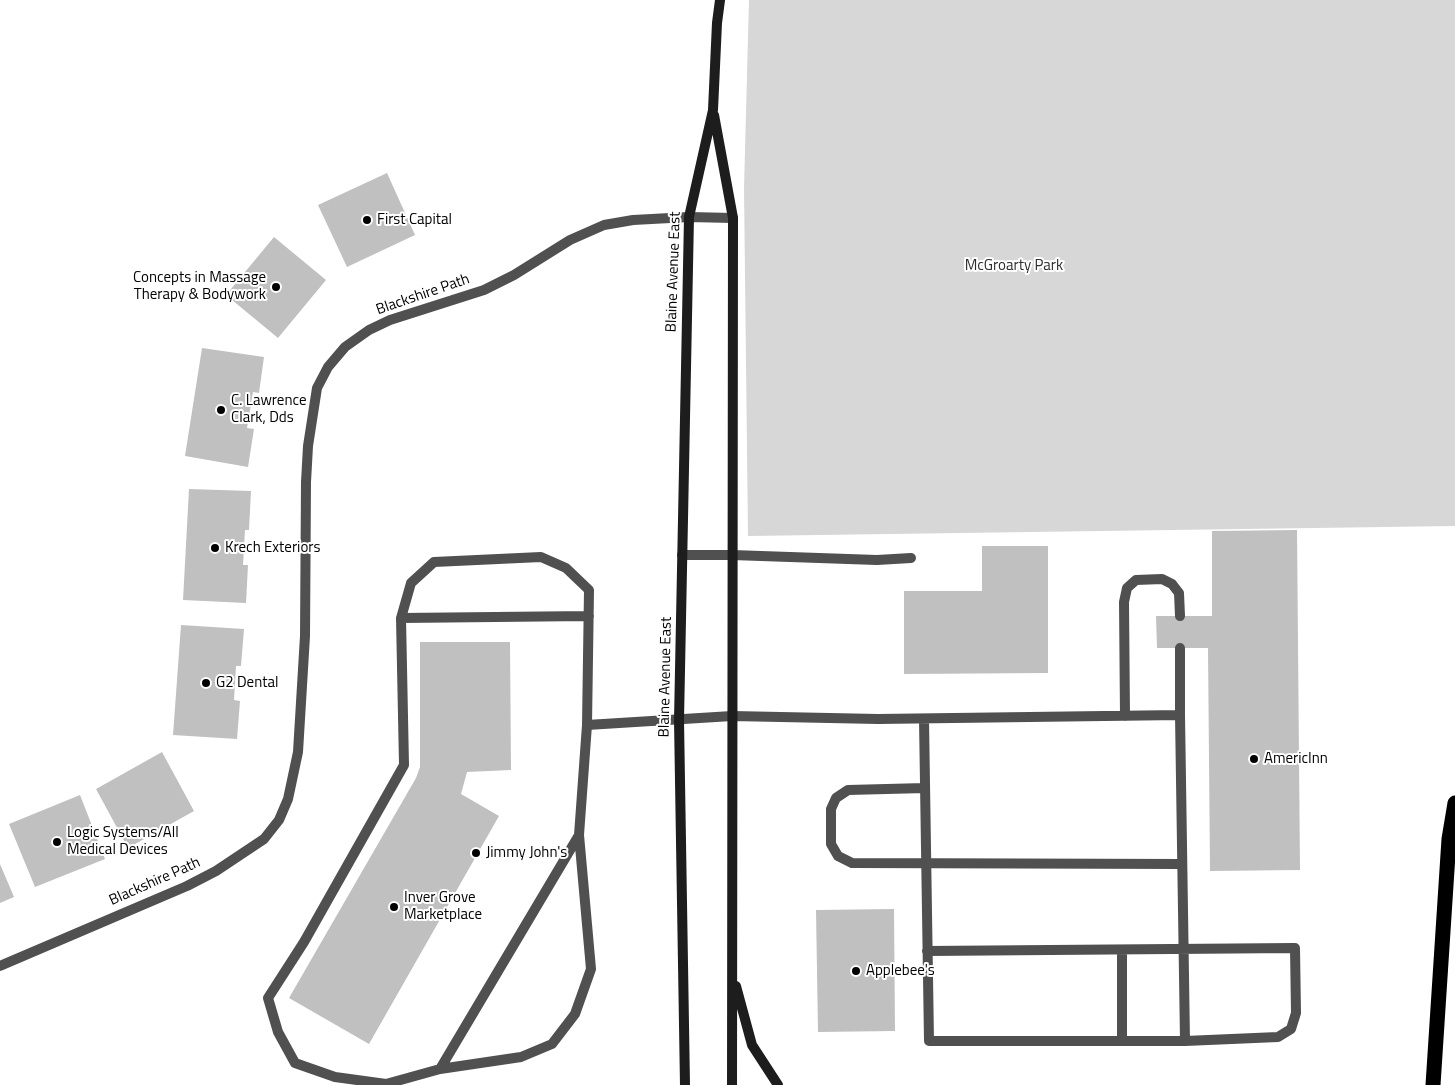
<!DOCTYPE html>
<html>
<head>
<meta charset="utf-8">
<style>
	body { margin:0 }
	canvas { display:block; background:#fff }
</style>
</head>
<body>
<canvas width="1455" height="1085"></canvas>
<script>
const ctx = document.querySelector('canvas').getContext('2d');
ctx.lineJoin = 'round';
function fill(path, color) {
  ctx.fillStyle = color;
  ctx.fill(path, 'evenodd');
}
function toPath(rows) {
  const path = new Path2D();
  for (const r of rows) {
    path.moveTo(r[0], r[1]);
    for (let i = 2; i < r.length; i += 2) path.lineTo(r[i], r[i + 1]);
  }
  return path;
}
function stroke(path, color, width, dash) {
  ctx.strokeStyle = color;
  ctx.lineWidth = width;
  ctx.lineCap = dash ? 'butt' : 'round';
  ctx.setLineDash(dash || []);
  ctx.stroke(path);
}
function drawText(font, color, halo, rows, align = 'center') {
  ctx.font = font + ' "Titillium Web",sans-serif';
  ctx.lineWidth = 4;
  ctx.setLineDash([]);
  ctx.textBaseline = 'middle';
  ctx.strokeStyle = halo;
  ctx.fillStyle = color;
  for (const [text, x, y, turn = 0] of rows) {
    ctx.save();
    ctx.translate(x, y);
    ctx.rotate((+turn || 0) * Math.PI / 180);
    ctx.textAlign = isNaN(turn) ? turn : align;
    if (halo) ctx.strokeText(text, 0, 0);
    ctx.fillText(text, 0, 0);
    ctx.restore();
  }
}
fill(toPath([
	[749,0,1455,0,1455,526,748,536,744,188]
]), '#d7d7d7');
fill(toPath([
	[387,173,415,235,347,267,318,205],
	[274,237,326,280,278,338,226,295],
	[202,348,264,357,259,393,253,392,247,428,254,429,248,467,185,456],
	[189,489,251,491,249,530,245,530,243,565,248,565,246,603,183,600],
	[1297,530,1300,870,1210,871,1208,648,1157,648,1156,616,1212,616,1212,531],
	[982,546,1048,546,1048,673,904,674,904,591,982,591],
	[181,625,244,629,241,666,236,666,234,700,240,701,237,739,173,735],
	[420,642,510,642,511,770,467,772,461,794,499,816,369,1044,289,998,416,778,420,767],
	[162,752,194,811,128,848,96,789],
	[80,795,105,859,35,887,9,824],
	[0,864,14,897,0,903],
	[894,909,895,1031,818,1032,816,910]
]), '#c0c0c0');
stroke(toPath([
	[682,555,732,555,877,560,911,558],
	[401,618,589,616],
	[1180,648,1180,715],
	[1125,716,1124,602,1127,588,1136,580,1162,579,1172,584,1179,593,1180,616],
	[587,725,579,835,440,1069,386,1084,335,1077,295,1063,278,1032,268,998,304,942,404,765,401,618,411,583,434,562,541,557,566,568,589,590,587,725,732,716,878,719,1180,715,1185,1041,929,1041,924,719],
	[925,788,848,790,836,798,831,809,831,844,838,856,852,863,1182,864],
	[1122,950,1122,1041],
	[927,951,1295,948,1296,1013,1291,1029,1278,1037,1185,1041],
	[440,1069,521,1057,552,1044,575,1014,591,969,579,835]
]), '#505050', 10);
stroke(toPath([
	[0,966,187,886,216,871,264,839,279,820,288,799,298,752,305,636,306,482,308,446,317,388,328,367,345,347,369,330,390,320,484,290,514,275,570,240,604,225,633,220,689,217,733,218]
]), '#505050', 10);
stroke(toPath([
	[714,115,733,218,732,1085],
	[736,986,752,1045,778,1085],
	[685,1085,679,720,689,217,713,110,717,23,720,0]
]), '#1d1d1d', 10);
stroke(toPath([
	[1433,1085,1449,839,1455,803]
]), '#000', 15);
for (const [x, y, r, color] of [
	[367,220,5,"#000"],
	[276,287,5,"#000"],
	[221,410,5,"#000"],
	[215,548,5,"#000"],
	[206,683,5,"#000"],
	[1254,759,5,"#000"],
	[57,842,5,"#000"],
	[476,853,5,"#000"],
	[394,907,5,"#000"],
	[856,971,5,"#000"]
]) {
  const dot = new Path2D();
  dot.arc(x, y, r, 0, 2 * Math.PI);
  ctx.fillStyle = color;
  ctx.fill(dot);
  stroke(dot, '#fff', 2);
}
drawText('15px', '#000', '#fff', [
	["First Capital",377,220],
	["Concepts in Massage",266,278,"right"],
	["Therapy & Bodywork",266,295,"right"],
	["C. Lawrence",231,401],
	["Clark, Dds",231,418],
	["Krech Exteriors",225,548],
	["G2 Dental",216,683],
	["AmericInn",1264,759],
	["Logic Systems/All",67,833],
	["Medical Devices",67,850],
	["Jimmy John's",486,853],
	["Inver Grove",404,898],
	["Marketplace",404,915],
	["Applebee's",866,971]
], 'left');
drawText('15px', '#2e2e2e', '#fff', [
	["McGroarty Park",1014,266]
]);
drawText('15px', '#000', '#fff', [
	["Blaine Avenue East",674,272,-88],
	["Blackshire Path",423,295,-19],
	["Blaine Avenue East",666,677,-89],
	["Blackshire Path",155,882,-24]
]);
</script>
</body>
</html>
